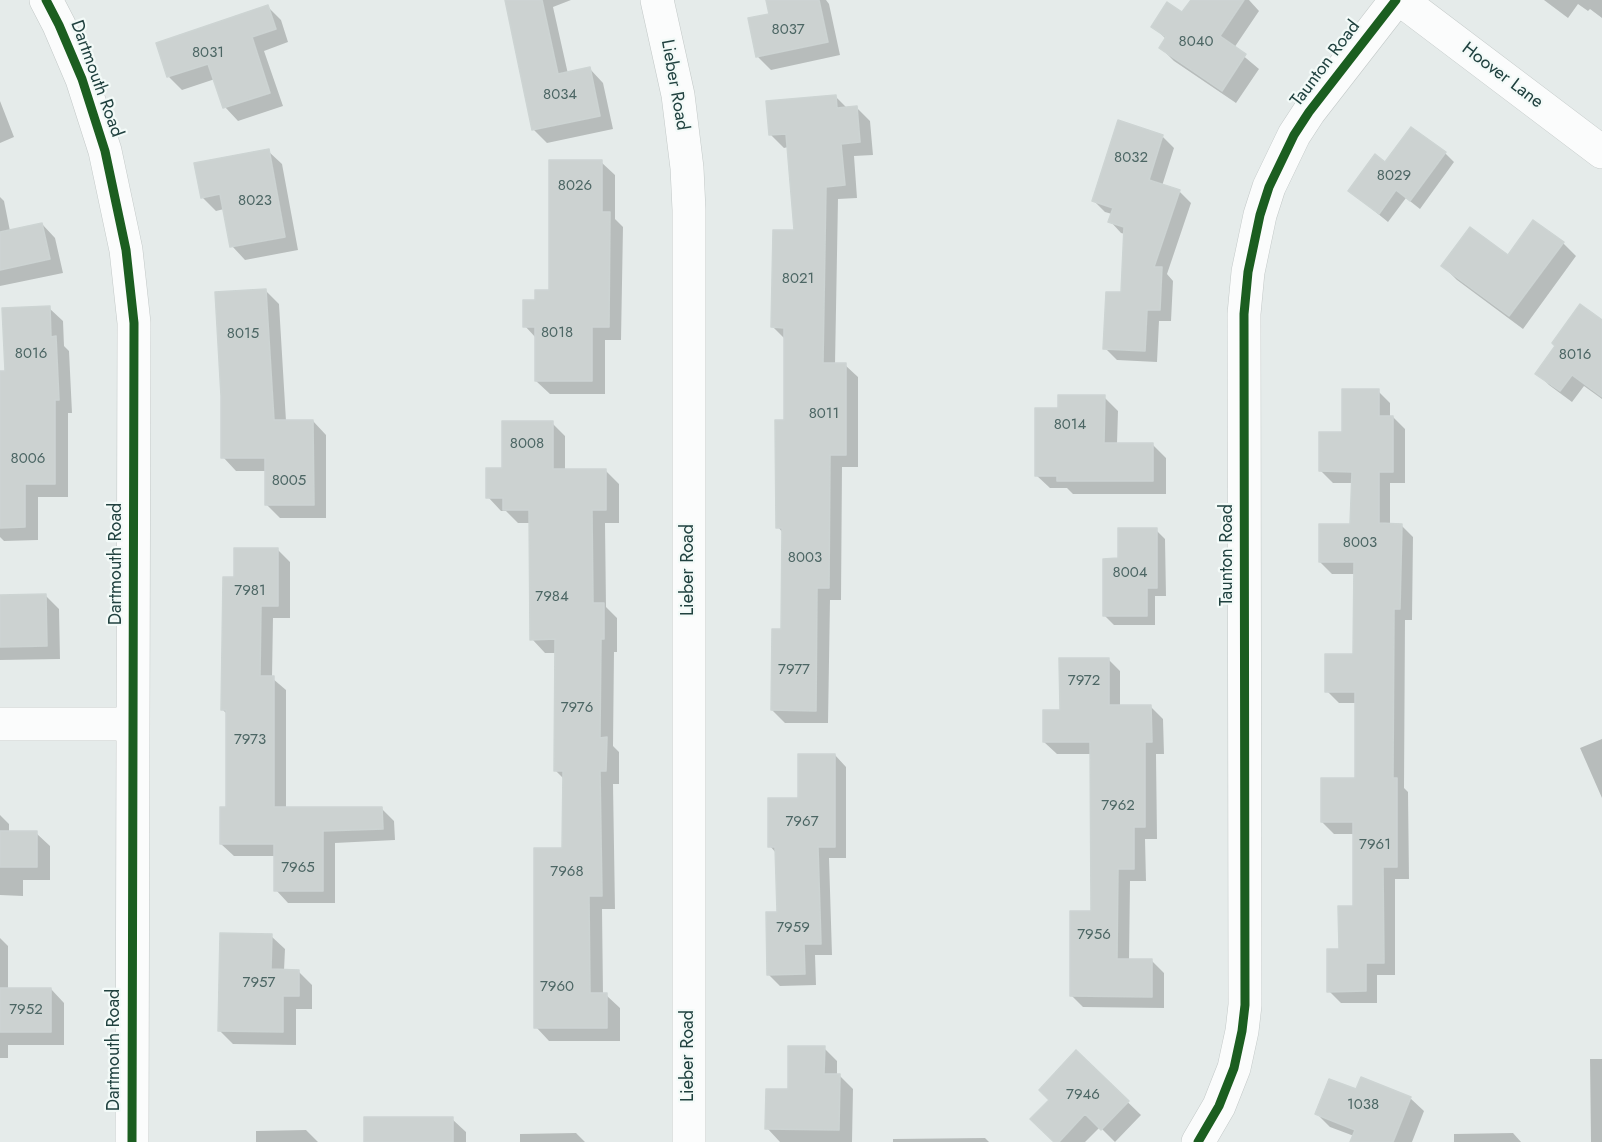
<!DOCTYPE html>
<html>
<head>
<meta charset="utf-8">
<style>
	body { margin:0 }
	canvas { display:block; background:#e5ebea }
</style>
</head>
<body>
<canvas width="1602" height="1142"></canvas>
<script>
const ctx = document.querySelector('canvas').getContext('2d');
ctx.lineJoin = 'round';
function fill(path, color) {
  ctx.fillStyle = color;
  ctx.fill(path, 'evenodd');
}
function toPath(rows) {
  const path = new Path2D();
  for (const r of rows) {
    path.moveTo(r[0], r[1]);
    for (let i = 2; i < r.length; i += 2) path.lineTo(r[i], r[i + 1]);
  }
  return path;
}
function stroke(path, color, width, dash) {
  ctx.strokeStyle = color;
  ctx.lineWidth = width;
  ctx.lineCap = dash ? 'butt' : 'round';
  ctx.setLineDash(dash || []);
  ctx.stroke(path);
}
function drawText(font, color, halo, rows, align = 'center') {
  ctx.font = font + ' Jost,sans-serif';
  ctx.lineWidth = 4.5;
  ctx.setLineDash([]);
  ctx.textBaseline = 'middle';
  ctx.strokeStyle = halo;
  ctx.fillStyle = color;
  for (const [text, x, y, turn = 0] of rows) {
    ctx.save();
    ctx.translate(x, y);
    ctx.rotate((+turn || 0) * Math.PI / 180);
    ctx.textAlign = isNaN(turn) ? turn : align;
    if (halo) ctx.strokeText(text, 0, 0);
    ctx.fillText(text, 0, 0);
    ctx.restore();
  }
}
fill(toPath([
	[506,0,571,0,553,7,568,74,590,69,603,83,613,129,547,143,533,129],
	[767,0,826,0,829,4,840,55,771,70,758,57,750,19,771,15],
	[1192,0,1249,0,1259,11,1234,48,1259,69,1236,103,1174,61,1161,48,1166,39,1153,26,1183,14],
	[1544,0,1602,0,1602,18,1590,9,1588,11,1578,4,1568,18],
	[267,6,281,20,288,42,264,51,283,106,238,121,225,107,215,79,182,90,169,77,157,44],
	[836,97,847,108,857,108,870,121,873,155,854,156,857,198,838,199,835,365,845,365,858,377,858,467,842,467,841,600,830,600,828,723,785,723,772,710,783,631,783,533,778,527,786,422,786,340,773,327,796,231,788,147,784,148,771,135],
	[0,101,14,137,0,143],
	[1162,136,1174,148,1162,186,1179,191,1191,203,1167,274,1173,281,1171,321,1159,321,1157,362,1117,360,1105,348,1123,294,1125,234,1121,233,1110,221,1112,214,1105,212,1093,200],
	[268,151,282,164,298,250,245,260,232,246,224,209,216,211,202,197],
	[1445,153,1454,162,1420,209,1406,198,1388,222,1350,191,1385,164],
	[601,162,615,175,615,219,623,227,621,340,605,340,605,394,550,394,536,381,536,338,525,326,537,302,550,291],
	[0,197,4,201,10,231,42,224,55,238,63,273,0,286],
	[1563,243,1576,256,1523,329,1457,280,1443,266,1508,257],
	[265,290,279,304,286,421,313,421,326,435,326,518,280,518,267,505,266,471,236,471,223,457],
	[49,308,63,321,64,346,69,351,72,413,68,413,68,497,38,497,38,540,4,541,0,537,0,373,7,372],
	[1602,322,1602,399,1584,386,1572,402,1549,385,1537,373],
	[1378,391,1390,403,1390,417,1393,417,1405,429,1405,483,1390,483,1390,525,1401,525,1413,537,1412,620,1405,620,1404,788,1408,792,1409,879,1395,879,1395,975,1377,975,1377,1003,1341,1003,1329,991,1355,907,1355,834,1334,834,1322,822,1356,780,1357,703,1339,703,1327,691,1354,655,1356,574,1332,574,1320,562,1352,525,1353,483,1333,483,1321,471,1344,433],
	[1104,397,1118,411,1117,444,1152,444,1166,458,1166,494,1073,494,1067,488,1050,488,1036,475,1059,409],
	[552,423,565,436,565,471,606,471,619,484,619,523,605,523,606,607,617,618,617,652,614,652,613,746,619,752,619,784,613,784,615,909,602,909,603,995,606,995,620,1008,620,1041,549,1041,536,1027,563,850,564,779,555,770,556,653,545,653,532,639,530,523,518,523,506,511,501,511,488,497,504,470],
	[1156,530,1165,539,1166,596,1155,596,1155,625,1114,625,1105,616,1119,560],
	[278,550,290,562,290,618,273,618,272,678,286,690,286,809,382,809,394,821,395,840,335,843,335,903,288,903,276,890,276,856,234,856,221,844,227,808,228,715,222,709,235,578],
	[45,595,59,609,60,659,0,660,0,596],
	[1108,659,1120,671,1120,707,1151,707,1163,719,1164,754,1156,754,1157,839,1145,839,1146,881,1130,881,1129,961,1152,961,1164,973,1164,1008,1083,1007,1071,995,1093,912,1092,754,1057,754,1044,742,1061,712],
	[1602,739,1602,798,1580,748],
	[835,755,846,767,846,858,829,858,832,955,815,955,816,985,780,986,769,975,778,914,776,853,770,846,800,799],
	[0,815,9,824,9,832,36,833,50,846,50,880,23,880,23,896,0,895],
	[271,936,285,949,284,971,298,971,312,985,312,1009,296,1009,296,1045,233,1044,220,1031],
	[0,938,8,946,8,989,51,989,64,1003,64,1045,8,1045,8,1058,0,1058],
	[824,1048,837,1061,837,1076,840,1076,853,1089,852,1142,780,1142,767,1128,789,1091],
	[1076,1052,1141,1115,1115,1142,1100,1127,1085,1142,1055,1142,1051,1100],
	[1590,1059,1602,1059,1602,1142,1591,1142],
	[1357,1091,1410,1098,1424,1111,1412,1142,1352,1142,1354,1136,1330,1127,1317,1114],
	[452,1119,466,1132,466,1142,365,1142],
	[306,1130,318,1142,256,1142,256,1131],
	[576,1133,585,1142,520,1142,520,1134],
	[1513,1133,1521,1142,1454,1142,1454,1134],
	[985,1138,989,1142,893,1142,893,1139]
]), '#0003');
const building = toPath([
	[505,0,542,0,558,74,590,67,600,116,532,130,505,0],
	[766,0,819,0,828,42,756,57,748,18,769,14,766,0],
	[1191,0,1244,0,1220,36,1246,54,1222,91,1159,48,1166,37,1151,27,1167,2,1182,12,1191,0],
	[268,5,276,29,252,37,270,93,223,108,208,64,167,77,156,43,268,5],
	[836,95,837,108,857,106,860,142,841,144,845,185,826,187,823,363,846,363,846,455,830,455,829,588,817,588,816,711,771,710,772,629,781,629,782,528,776,528,775,420,784,420,784,328,771,327,773,230,794,230,786,134,769,135,766,101,836,95],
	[1118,120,1163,135,1149,180,1180,190,1154,267,1162,267,1160,310,1147,310,1145,351,1103,349,1106,292,1121,292,1124,227,1108,222,1113,208,1092,201,1118,120],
	[1411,127,1446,152,1410,201,1396,190,1379,214,1348,191,1375,154,1385,162,1411,127],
	[269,149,285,237,230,247,220,194,201,198,194,163,269,149],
	[549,160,602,160,602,212,610,212,609,327,592,327,592,381,535,381,535,327,523,327,523,300,535,300,535,290,549,290,549,160],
	[1533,220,1564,242,1509,316,1441,266,1470,227,1508,255,1533,220],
	[42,223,50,259,0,270,0,232,42,223],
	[266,289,274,420,313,420,314,505,265,505,265,458,221,458,221,396,215,292,266,289],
	[1580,304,1602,320,1602,397,1572,375,1560,391,1535,374,1555,346,1552,343,1580,304],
	[50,306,51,337,56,336,59,400,55,400,55,484,25,484,25,527,0,528,0,371,5,371,2,308,50,306],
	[1342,389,1379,389,1379,416,1393,416,1393,472,1379,472,1379,523,1402,524,1400,609,1394,609,1393,778,1397,778,1397,867,1383,867,1384,963,1366,963,1366,991,1327,992,1327,949,1339,949,1338,906,1353,906,1353,822,1321,822,1321,778,1355,778,1355,692,1325,692,1325,654,1353,654,1354,562,1319,562,1319,524,1350,524,1352,472,1319,471,1319,432,1342,432,1342,389],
	[1058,395,1105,395,1104,443,1153,443,1153,481,1057,481,1057,476,1035,476,1035,408,1058,408,1058,395],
	[502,421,553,421,553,469,606,469,606,510,592,510,593,603,604,603,604,639,601,639,600,738,607,737,606,771,600,771,602,896,589,896,590,993,607,993,607,1028,534,1028,534,848,562,848,563,771,554,771,555,639,530,640,529,510,503,510,503,498,486,498,486,468,502,468,502,421],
	[1118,528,1157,528,1157,588,1147,588,1147,616,1103,616,1103,559,1118,558,1118,528],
	[234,548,278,548,278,606,261,606,260,676,274,676,274,807,382,807,383,829,323,831,323,891,274,891,274,844,220,844,220,807,226,807,226,710,221,710,223,577,234,577,234,548],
	[46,594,47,646,0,647,0,595,46,594],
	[1059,658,1109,658,1109,705,1151,705,1152,742,1145,742,1145,827,1134,827,1134,869,1118,869,1117,959,1152,959,1152,997,1070,996,1070,911,1091,911,1090,742,1043,742,1043,710,1060,710,1059,658],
	[798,754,835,754,835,847,818,847,821,944,804,944,805,974,767,975,766,912,777,912,775,847,768,847,768,798,798,798,798,754],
	[0,831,37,831,37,867,0,867,0,831],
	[220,933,272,934,271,969,299,970,299,996,283,996,283,1032,218,1031,220,933],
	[0,988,51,988,51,1032,0,1032,0,988],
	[788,1046,825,1046,824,1074,840,1074,839,1130,765,1129,766,1089,788,1089,788,1046],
	[1076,1050,1129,1101,1101,1130,1085,1114,1059,1142,1054,1142,1030,1119,1049,1100,1039,1090,1076,1050],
	[1361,1077,1411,1097,1393,1142,1350,1142,1355,1130,1315,1114,1329,1079,1356,1089,1361,1077],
	[364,1117,453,1117,453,1142,364,1142,364,1117]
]);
fill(building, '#ccd2d1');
stroke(building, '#cdd4d3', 1.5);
const street = toPath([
	[46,0,59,25,82,79,105,151,126,250,134,323,132,1142],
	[657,0,678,95,687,168,689,210,689,1142],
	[1401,0,1602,152],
	[0,724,132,724],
	[1198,1142,1219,1106,1234,1068,1242,1031,1245,1005,1244,314,1248,272,1260,215,1269,187,1294,135,1309,112,1396,0]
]);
stroke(street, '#c2c8c7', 34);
stroke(street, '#fbfcfc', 33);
stroke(toPath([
	[46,0,59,25,82,79,105,151,126,250,134,323,132,1142],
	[1198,1142,1219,1106,1234,1068,1242,1031,1245,1005,1244,314,1248,272,1260,215,1269,187,1294,135,1309,112,1396,0]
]), '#1b5e20', 9);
drawText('15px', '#4c6664', null, [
	["8037",788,30],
	["8040",1196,42],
	["8031",208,53],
	["8034",560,95],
	["8032",1131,158],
	["8029",1394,176],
	["8026",575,186],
	["8023",255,201],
	["8021",798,279],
	["8018",557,333],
	["8015",243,334],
	["8016",31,354],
	["8016",1575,355],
	["8011",824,414],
	["8014",1070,425],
	["8008",527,444],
	["8006",28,459],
	["8005",289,481],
	["8003",1360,543],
	["8003",805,558],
	["8004",1130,573],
	["7981",250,591],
	["7984",552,597],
	["7977",794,670],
	["7972",1084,681],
	["7976",577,708],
	["7973",250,740],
	["7962",1118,806],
	["7967",802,822],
	["7961",1375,845],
	["7965",298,868],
	["7968",567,872],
	["7959",793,928],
	["7956",1094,935],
	["7957",259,983],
	["7960",557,987],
	["7952",26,1010],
	["7946",1083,1095],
	["1038",1363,1105]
]);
drawText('18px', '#20413f', '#f3faf8', [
	["Taunton Road",1326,64,-53],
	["Hoover Lane",1502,76,37],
	["Dartmouth Road",96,79,70],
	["Lieber Road",674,85,80],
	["Taunton Road",1228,555,-90],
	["Dartmouth Road",117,564,-90],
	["Lieber Road",689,570,-90],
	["Dartmouth Road",115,1050,-90],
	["Lieber Road",689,1056,-90]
]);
</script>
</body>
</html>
